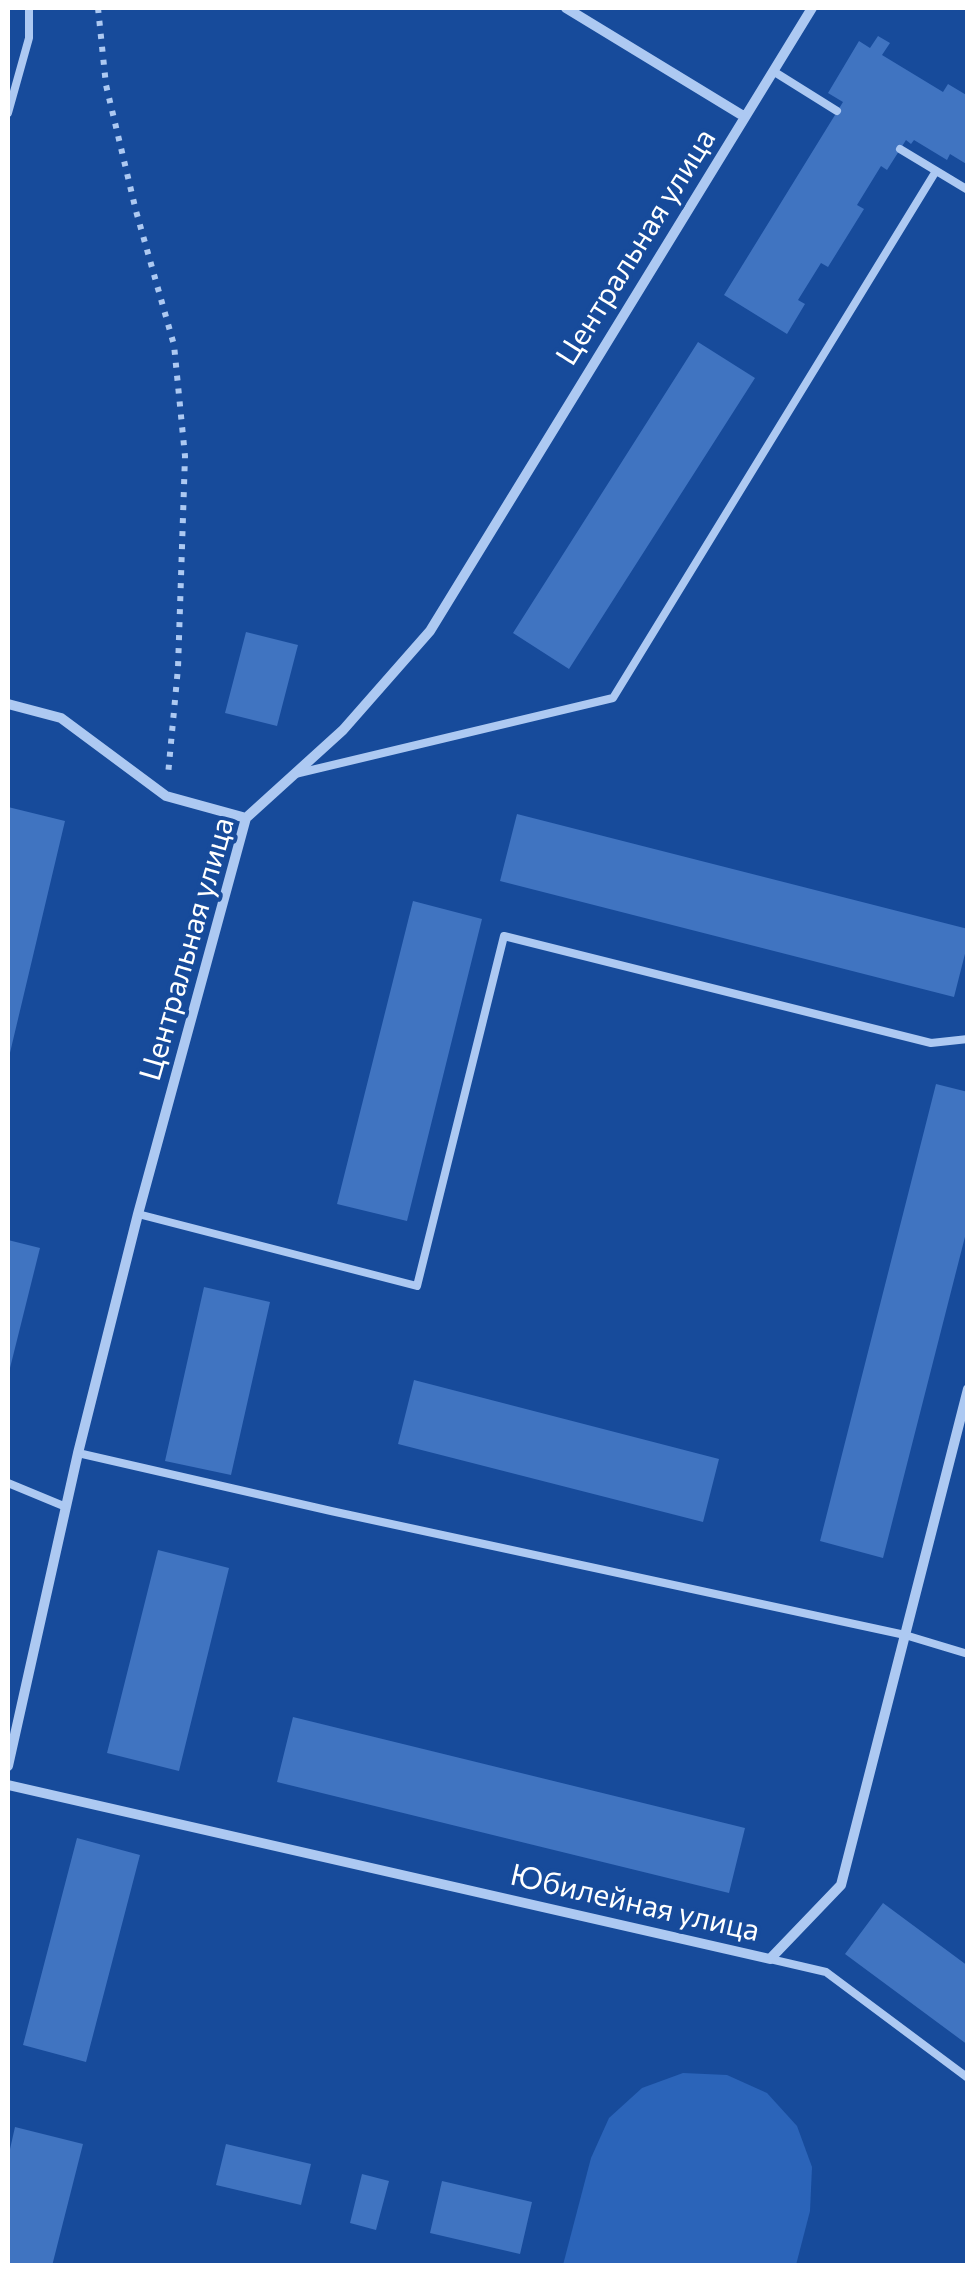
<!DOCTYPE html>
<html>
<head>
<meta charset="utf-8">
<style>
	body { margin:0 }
	#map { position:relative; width:975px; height:2273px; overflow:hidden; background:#174b9b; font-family:Commissioner,sans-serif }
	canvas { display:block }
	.frame { position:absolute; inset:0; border:10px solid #fff; pointer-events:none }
</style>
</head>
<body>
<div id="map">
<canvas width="975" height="2273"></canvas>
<div class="frame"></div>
</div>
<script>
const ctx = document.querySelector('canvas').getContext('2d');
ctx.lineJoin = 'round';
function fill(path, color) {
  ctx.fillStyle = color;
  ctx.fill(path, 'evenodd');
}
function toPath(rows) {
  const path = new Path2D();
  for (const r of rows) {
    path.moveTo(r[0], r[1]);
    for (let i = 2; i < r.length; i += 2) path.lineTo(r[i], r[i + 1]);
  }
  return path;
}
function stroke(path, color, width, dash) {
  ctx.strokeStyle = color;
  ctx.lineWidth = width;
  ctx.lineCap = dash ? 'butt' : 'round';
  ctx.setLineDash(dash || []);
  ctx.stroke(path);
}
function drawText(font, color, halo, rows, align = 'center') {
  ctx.font = font + ' Commissioner,sans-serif';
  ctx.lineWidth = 8;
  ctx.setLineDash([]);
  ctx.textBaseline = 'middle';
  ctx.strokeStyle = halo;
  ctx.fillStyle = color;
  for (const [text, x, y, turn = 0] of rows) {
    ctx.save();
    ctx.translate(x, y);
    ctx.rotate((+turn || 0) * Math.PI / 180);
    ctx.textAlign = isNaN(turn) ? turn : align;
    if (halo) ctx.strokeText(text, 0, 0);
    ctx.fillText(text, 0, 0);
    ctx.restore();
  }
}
fill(toPath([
	[683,2073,727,2075,767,2093,797,2126,812,2167,810,2211,796,2265,563,2265,591,2158,609,2118,642,2088]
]), '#2b64b9');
fill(toPath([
	[878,36,890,43,882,55,943,92,948,84,968,96,968,165,950,154,947,160,914,140,911,144,906,140,887,170,881,166,857,205,864,209,828,267,821,263,798,300,805,304,787,334,724,295,843,102,828,93,859,41,870,48],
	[698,342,755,378,569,669,513,633],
	[246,632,298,645,277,726,225,713],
	[8,807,65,821,9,1057,8,1057],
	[517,814,968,929,968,942,954,997,500,881],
	[413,901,482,919,407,1221,337,1204],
	[936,1084,968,1092,968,1225,883,1558,820,1541],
	[8,1240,40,1248,9,1372,8,1372],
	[204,1287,270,1302,231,1475,165,1461],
	[414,1380,719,1459,703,1522,398,1444],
	[158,1550,229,1568,179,1771,107,1753],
	[293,1717,745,1828,729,1893,277,1782],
	[77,1838,140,1855,86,2062,23,2045],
	[883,1903,968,1966,968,2045,845,1954],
	[15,2127,83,2144,52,2266,8,2266,8,2158],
	[226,2144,311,2164,301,2205,216,2185],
	[362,2174,389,2181,376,2230,350,2223],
	[442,2181,532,2202,520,2254,430,2233]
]), '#4074c1');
stroke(toPath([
	[98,8,106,85,136,211,174,345,185,456,178,668,168,775]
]), '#adc9f2', 6, [5, 8]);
stroke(toPath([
	[773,71,837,111],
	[8,113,29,38,29,8],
	[900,149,968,190],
	[295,774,613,698,936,171],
	[138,1214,417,1286,504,936,931,1043,968,1039],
	[78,1453,331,1511,905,1635,968,1654],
	[8,1483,66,1507],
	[770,1959,826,1972,968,2078]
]), '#adc9f2', 8);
stroke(toPath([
	[566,8,745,117],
	[8,704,61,718,166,796,246,818],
	[8,1766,78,1453,138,1214,246,818,343,730,430,631,812,8],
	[8,1785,770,1959,841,1885,968,1389]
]), '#adc9f2', 10);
drawText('30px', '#fff', '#174b9b', [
	["Центральная улица",636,247,-58],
	["Центральная улица",187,949,-74],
	["Юбилейная улица",635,1903,13]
]);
</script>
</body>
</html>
